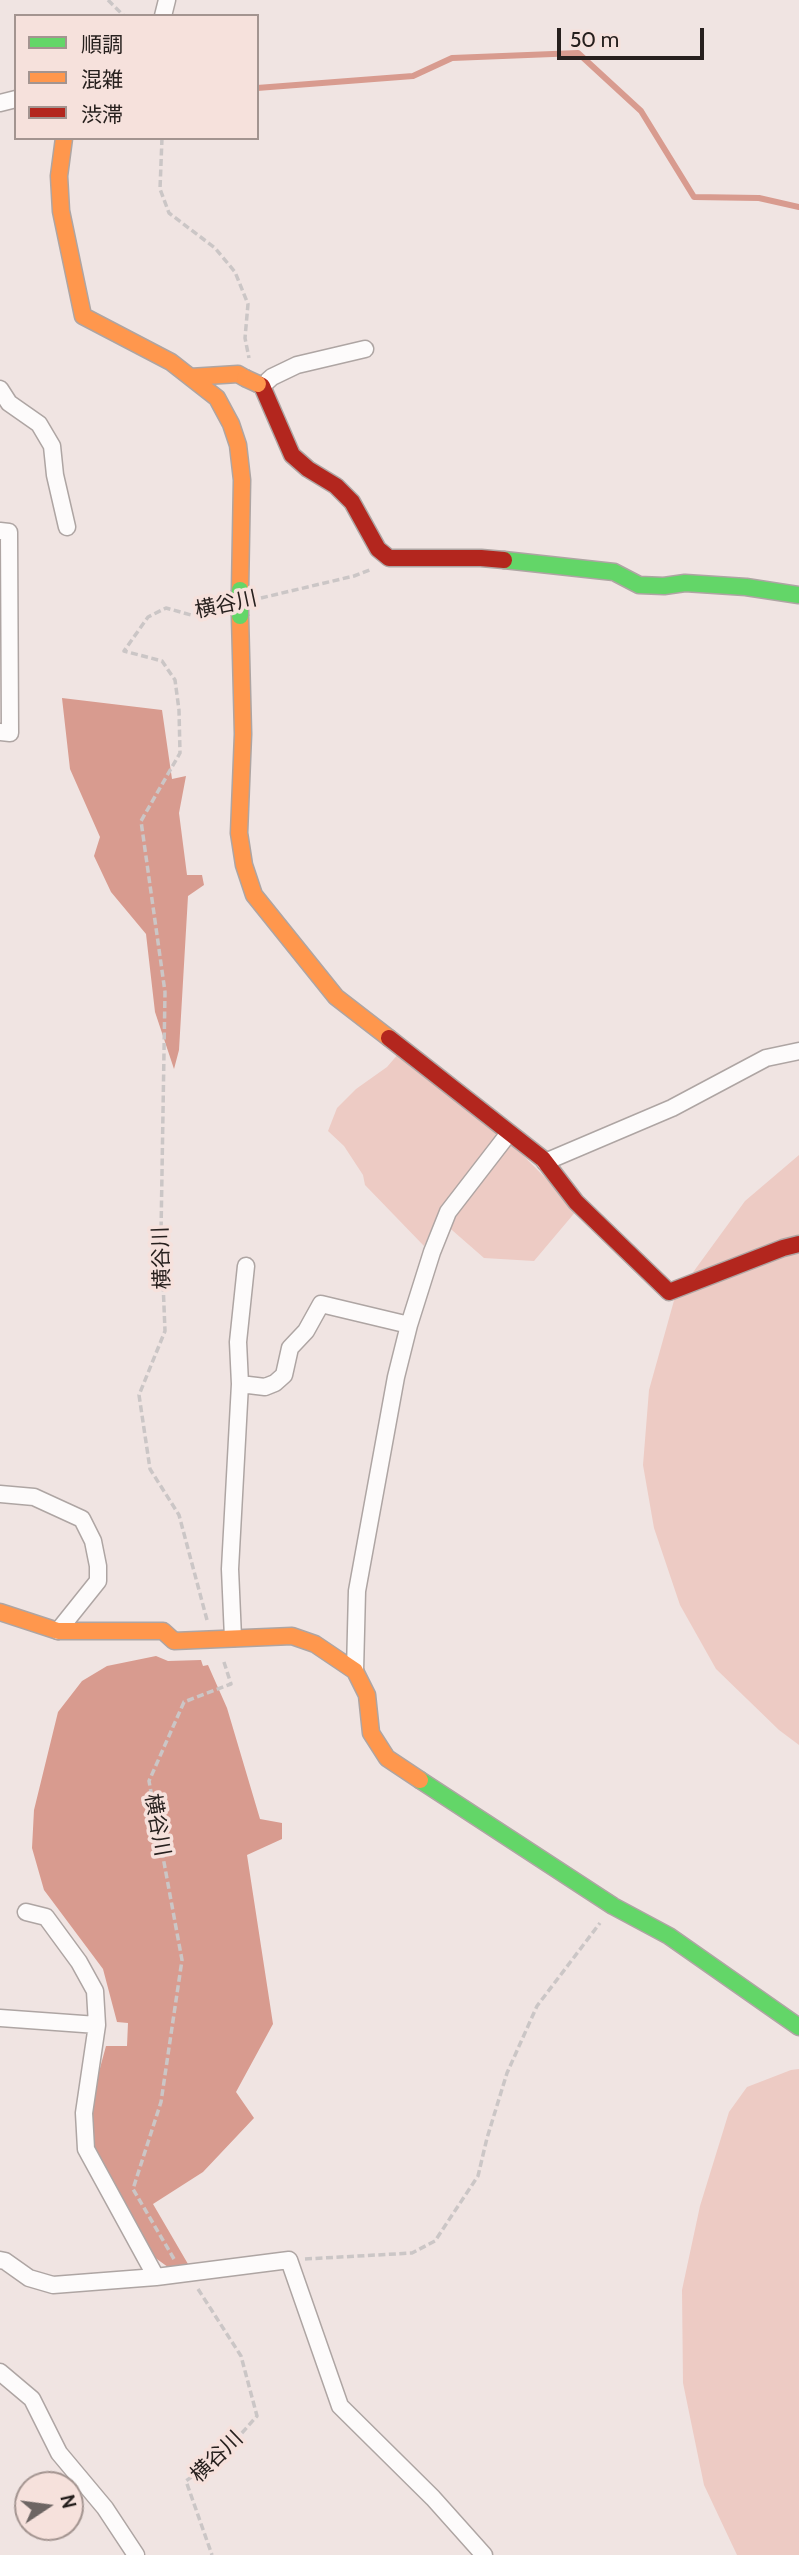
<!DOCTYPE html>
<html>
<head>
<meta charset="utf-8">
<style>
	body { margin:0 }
	#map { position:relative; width:799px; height:2555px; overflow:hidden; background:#f0e4e2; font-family:Cabin,"Noto Sans JP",sans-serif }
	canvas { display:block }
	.legend { position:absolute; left:14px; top:14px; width:245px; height:126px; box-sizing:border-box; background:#f6e1dc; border:2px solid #a39490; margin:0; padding:9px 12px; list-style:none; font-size:21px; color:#27201e }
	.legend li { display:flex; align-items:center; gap:14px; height:35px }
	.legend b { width:35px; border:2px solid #a39490 }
	.north { position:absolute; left:14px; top:2471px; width:70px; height:70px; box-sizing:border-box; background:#f6e1dc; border:2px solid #a39490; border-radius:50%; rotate:77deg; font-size:19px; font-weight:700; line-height:28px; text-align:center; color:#27201e }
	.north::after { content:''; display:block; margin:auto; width:24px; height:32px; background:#6d6563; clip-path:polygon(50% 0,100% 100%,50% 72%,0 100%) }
	.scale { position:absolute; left:557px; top:28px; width:147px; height:32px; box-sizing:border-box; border:4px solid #27201e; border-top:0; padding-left:9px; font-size:21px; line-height:24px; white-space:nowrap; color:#27201e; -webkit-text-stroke:5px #f6e1dc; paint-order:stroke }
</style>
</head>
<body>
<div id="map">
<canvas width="799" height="2555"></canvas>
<ul class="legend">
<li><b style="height:9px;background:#63d668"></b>順調</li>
<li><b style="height:9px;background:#ff974d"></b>混雑</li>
<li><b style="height:9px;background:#b3261e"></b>渋滞</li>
</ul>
<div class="north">N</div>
<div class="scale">50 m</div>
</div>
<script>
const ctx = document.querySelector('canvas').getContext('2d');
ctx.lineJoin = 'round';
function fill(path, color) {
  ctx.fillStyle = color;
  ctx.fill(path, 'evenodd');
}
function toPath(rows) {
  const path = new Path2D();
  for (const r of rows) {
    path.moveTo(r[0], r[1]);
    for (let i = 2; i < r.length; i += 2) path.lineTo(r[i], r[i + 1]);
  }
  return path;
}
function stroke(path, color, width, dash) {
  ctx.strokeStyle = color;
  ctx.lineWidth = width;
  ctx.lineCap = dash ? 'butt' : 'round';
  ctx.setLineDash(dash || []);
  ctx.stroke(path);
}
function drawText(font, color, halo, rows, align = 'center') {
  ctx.font = font + ' Cabin,"Noto Sans JP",sans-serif';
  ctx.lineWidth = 7;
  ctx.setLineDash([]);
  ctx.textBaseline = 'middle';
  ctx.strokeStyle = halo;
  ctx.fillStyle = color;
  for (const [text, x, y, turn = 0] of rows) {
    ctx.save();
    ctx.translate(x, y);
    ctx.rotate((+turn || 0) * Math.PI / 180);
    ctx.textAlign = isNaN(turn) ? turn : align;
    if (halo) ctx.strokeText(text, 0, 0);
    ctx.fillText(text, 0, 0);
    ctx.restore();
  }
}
fill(toPath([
	[399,1053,501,1133,577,1210,534,1261,484,1258,437,1217,424,1246,365,1185,363,1175,344,1146,328,1131,337,1108,356,1089,387,1067],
	[799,1155,799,1745,779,1730,716,1669,680,1605,654,1528,643,1465,649,1390,675,1297,745,1201],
	[799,2069,799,2555,737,2555,704,2485,683,2383,682,2290,700,2206,729,2112,747,2087,791,2070]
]), '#edcbc4');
fill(toPath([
	[62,698,162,710,172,779,186,776,179,813,187,875,202,875,204,885,188,896,179,1050,174,1069,155,1012,146,934,111,892,94,856,100,837,70,769],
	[156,1656,168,1661,201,1660,203,1666,208,1665,227,1708,260,1819,282,1823,282,1839,247,1855,273,2024,236,2092,254,2118,203,2172,153,2204,188,2264,172,2270,150,2254,93,2148,90,2105,106,2046,127,2046,128,2023,117,2022,103,1969,44,1890,32,1848,34,1810,58,1712,82,1681,107,1666]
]), '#d89b8f');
stroke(toPath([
	[257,88,413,76,452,58,578,53,641,111,694,197,759,198,799,207]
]), '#d89b8f', 6);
const street = toPath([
	[163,16,167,0],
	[0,103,16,99],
	[262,386,272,377,297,365,365,349],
	[0,389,9,403,39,424,52,446,55,475,67,527],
	[0,531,9,532,10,733,0,732],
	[545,1162,672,1108,766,1058,799,1051],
	[240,1384,265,1387,275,1383,284,1375,290,1348,306,1331,321,1304,409,1325],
	[0,1494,34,1497,82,1519,93,1541,98,1566,98,1581,58,1631],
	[233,1638,230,1569,240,1384,238,1342,246,1266],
	[355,1671,357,1591,396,1377,409,1325,432,1252,448,1212,509,1133],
	[26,1912,46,1917,79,1962,95,1991,97,2025,84,2113,86,2149,156,2277],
	[0,2018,97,2025],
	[0,2260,5,2261,29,2278,53,2285,156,2277,289,2260,340,2406,433,2498,484,2555],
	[0,2372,32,2399,59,2453,105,2508,136,2555]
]);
const fast = toPath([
	[504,560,614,572,639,585,664,586,685,583,746,587,799,595],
	[420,1780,613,1906,669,1936,799,2027]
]);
const slow = toPath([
	[64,138,59,176,61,211,83,316,171,362,217,398,231,424,238,445,242,480,240,590],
	[190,377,238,374,245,378],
	[240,616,243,734,239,833,244,865,254,895,336,997,389,1038],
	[0,1612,58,1631,163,1631,174,1641,292,1636,315,1644,355,1671,367,1695,371,1733,387,1758,420,1780]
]);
const jam = toPath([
	[258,384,262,386,292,455,308,469,336,486,352,502,378,549,389,558,481,558,504,560],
	[389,1038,543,1159,576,1202,669,1292,783,1248,799,1244]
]);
stroke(street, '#aea5a3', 19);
stroke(fast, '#aea5a3', 19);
stroke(slow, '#aea5a3', 19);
stroke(jam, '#aea5a3', 19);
stroke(toPath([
	[108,0,124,16],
	[162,138,160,189,169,213,215,248,235,272,248,304,245,338,249,358],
	[261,598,354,576,372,569],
	[207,1620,179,1515,150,1469,139,1395,165,1331,161,1233,165,992,141,821,180,753,179,710,175,680,162,661,124,651,148,617,166,608,191,615,220,608],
	[174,2259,133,2189,161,2102,182,1960,149,1781,184,1702,231,1684,223,1659],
	[305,2259,412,2253,435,2241,478,2176,487,2138,507,2073,537,2006,600,1923],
	[198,2289,241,2356,257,2416,225,2452,186,2481,212,2555]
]), '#cbc6c6', 3.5, [7, 3.5]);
stroke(street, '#fdfbfb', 16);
stroke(fast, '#63d668', 16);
stroke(slow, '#ff974d', 16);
stroke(jam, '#b3261e', 16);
const fastBridge = toPath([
	[240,590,240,616]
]);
const slowBridge = toPath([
	[245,378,258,384]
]);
stroke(fastBridge, '#aea5a3', 19, []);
stroke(slowBridge, '#aea5a3', 19, []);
stroke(fastBridge, '#63d668', 16);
stroke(slowBridge, '#ff974d', 16);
drawText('21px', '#27201e', '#f6e1dc', [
	["横谷川",226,605,-12],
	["横谷川",162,1258,-92],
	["横谷川",157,1825,80],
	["横谷川",217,2457,-44]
]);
</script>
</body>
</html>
